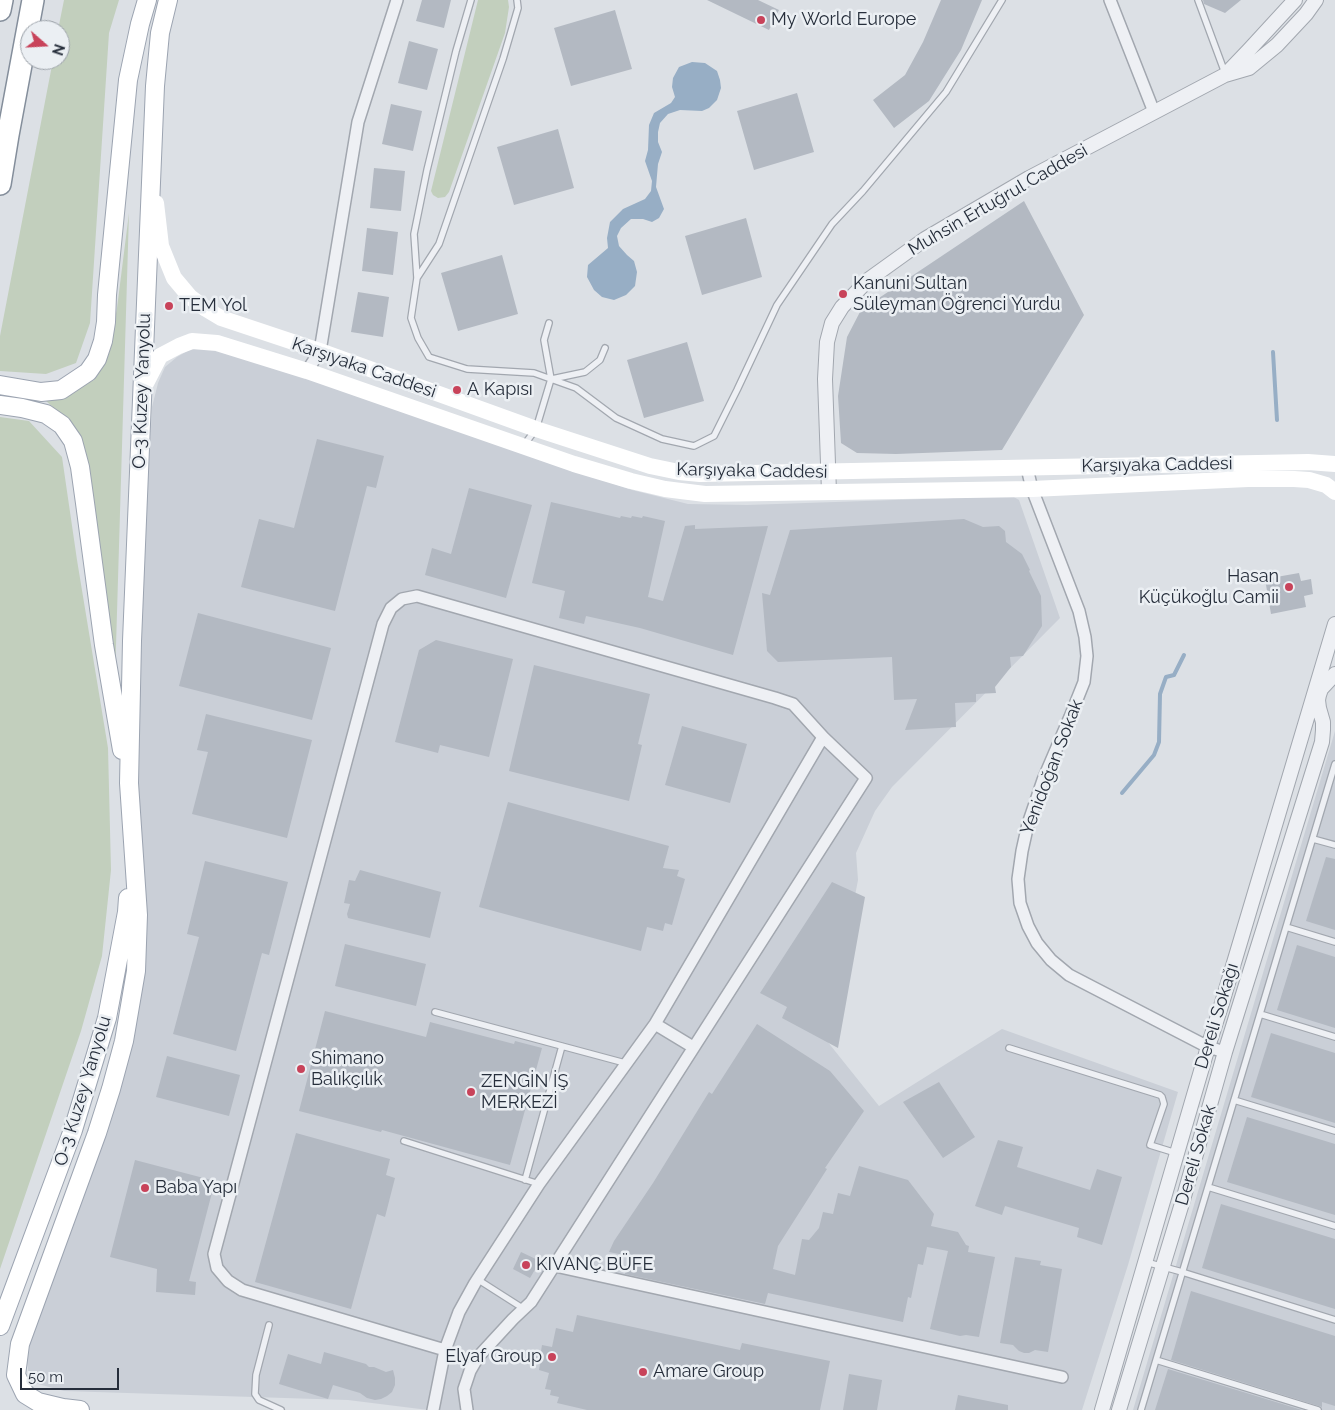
<!DOCTYPE html>
<html>
<head>
<meta charset="utf-8">
<style>
	body { margin:0 }
	#map { position:relative; width:1335px; height:1410px; overflow:hidden; background:#dce0e5; font-family:Raleway,sans-serif }
	canvas { display:block }
	.north { position:absolute; left:20px; top:20px; width:50px; height:50px; box-sizing:border-box; background:#ebeff3; border:1px solid #9ca2a9; border-radius:50%; rotate:109deg; font-size:14px; font-weight:700; line-height:20px; text-align:center; color:#262e3b }
	.north::after { content:''; display:block; margin:auto; width:18px; height:22px; background:#c8435a; clip-path:polygon(50% 0,100% 100%,50% 72%,0 100%) }
	.scale { position:absolute; left:20px; top:1368px; width:99px; height:22px; box-sizing:border-box; border:2px solid #262e3b; border-top:0; padding-left:6px; font-size:15px; line-height:18px; white-space:nowrap; color:#262e3b; -webkit-text-stroke:4px #ebeff3; paint-order:stroke }
</style>
</head>
<body>
<div id="map">
<canvas width="1335" height="1410"></canvas>
<div class="north">N</div>
<div class="scale">50 m</div>
</div>
<script>
const ctx = document.querySelector('canvas').getContext('2d');
ctx.lineJoin = 'round';
function fill(path, color) {
  ctx.fillStyle = color;
  ctx.fill(path, 'evenodd');
}
function toPath(rows) {
  const path = new Path2D();
  for (const r of rows) {
    path.moveTo(r[0], r[1]);
    for (let i = 2; i < r.length; i += 2) path.lineTo(r[i], r[i + 1]);
  }
  return path;
}
function stroke(path, color, width, dash) {
  ctx.strokeStyle = color;
  ctx.lineWidth = width;
  ctx.lineCap = dash ? 'butt' : 'round';
  ctx.setLineDash(dash || []);
  ctx.stroke(path);
}
function drawText(font, color, halo, rows, align = 'center') {
  ctx.font = font + ' Raleway,sans-serif';
  ctx.lineWidth = 5;
  ctx.setLineDash([]);
  ctx.textBaseline = 'middle';
  ctx.strokeStyle = halo;
  ctx.fillStyle = color;
  for (const [text, x, y, turn = 0] of rows) {
    ctx.save();
    ctx.translate(x, y);
    ctx.rotate((+turn || 0) * Math.PI / 180);
    ctx.textAlign = isNaN(turn) ? turn : align;
    if (halo) ctx.strokeText(text, 0, 0);
    ctx.fillText(text, 0, 0);
    ctx.restore();
  }
}
fill(toPath([
	[210,345,632,490,688,504,747,505,1012,496,1019,500,1060,618,892,787,875,811,856,853,858,880,827,1041,879,1106,1002,1029,1178,1092,1128,1265,1082,1410,428,1410,348,1400,64,1391,38,1384,29,1376,26,1355,108,1124,136,1024,141,965,138,747,144,559,152,407,158,383,165,367,177,357,191,349],
	[1335,731,1335,1410,1133,1410]
]), '#cacfd7');
fill(toPath([
	[64,0,119,0,109,33,90,323,76,363,46,374,0,371,0,336,53,60,60,60,60,30,58,30],
	[478,0,508,0,509,7,505,33,449,192,445,197,438,198,433,195,431,191],
	[129,213,115,679,85,449,70,422,46,401,94,380,109,353,117,308],
	[0,417,29,421,62,457,77,560,108,748,111,870,102,956,81,1031,0,1269]
]), '#c2cfbd');
fill(toPath([
	[692,62,705,63,717,71,720,80,721,88,717,100,709,108,702,111,680,110,668,114,660,123,658,132,658,142,662,152,658,164,656,187,664,209,659,218,652,222,643,219,631,219,621,228,617,236,619,246,627,255,634,261,637,272,635,286,626,295,614,300,602,297,594,290,587,277,588,265,608,248,607,238,610,222,623,209,645,199,651,191,652,181,645,161,648,150,649,125,654,113,671,103,675,97,672,87,673,78,679,67]
]), '#97aec5');
stroke(toPath([
	[1273,352,1277,420],
	[1122,793,1154,755,1159,742,1160,694,1166,677,1174,675,1184,655]
]), '#97aec5', 4);
fill(toPath([
	[422,0,451,0,444,28,416,21],
	[707,0,758,0,779,10,769,30],
	[941,0,982,0,961,50,929,101,894,128,873,100,905,75,923,42],
	[1203,0,1241,0,1225,13,1204,4],
	[615,10,632,69,571,86,554,28],
	[409,41,438,49,427,90,398,83],
	[797,93,814,152,754,170,737,111],
	[391,104,422,111,413,151,382,144],
	[558,129,574,188,514,205,497,147],
	[374,168,405,171,401,211,370,208],
	[1024,201,1084,315,1002,450,896,454,857,453,841,443,838,396,847,337,861,310],
	[746,218,762,277,702,295,685,236],
	[367,228,398,232,393,275,362,271],
	[502,255,518,314,458,331,441,273],
	[358,292,389,297,383,337,351,332],
	[687,342,704,401,644,418,627,360],
	[317,439,384,456,376,488,367,486,335,611,241,587,259,519,294,528],
	[469,488,532,505,506,598,425,575,432,548,451,554],
	[551,502,620,518,621,516,631,518,632,516,642,518,643,516,665,521,648,597,663,601,685,526,695,525,695,529,768,526,733,655,640,628,586,616,584,624,559,618,565,591,532,583],
	[964,519,983,527,999,526,1005,531,1006,542,1022,554,1030,570,1029,571,1041,596,1042,626,1023,656,1010,657,1011,667,995,687,996,693,976,694,976,702,955,703,956,727,905,730,917,699,894,700,892,657,778,662,767,651,762,593,770,595,790,530],
	[1299,573,1301,581,1311,579,1313,594,1304,596,1306,607,1271,614,1265,579],
	[198,613,331,648,312,720,179,686],
	[436,640,513,659,489,757,440,745,438,753,395,742,419,650],
	[534,665,650,694,638,744,642,745,629,801,509,771],
	[206,714,312,740,287,838,192,814,208,752,197,750],
	[682,726,747,744,730,803,665,785],
	[508,802,669,846,663,868,679,870,677,876,685,879,672,925,665,923,663,931,647,927,641,951,479,907],
	[1326,857,1335,859,1335,930,1306,921],
	[205,861,288,882,269,955,262,953,236,1051,173,1034,199,937,187,934],
	[360,870,441,892,430,938,348,918,347,914,350,904,344,903,349,880,355,881],
	[832,882,865,897,838,1048,782,1018,787,1007,760,993],
	[345,944,426,964,416,1006,335,986],
	[1297,945,1335,957,1335,1028,1277,1010],
	[325,1011,426,1037,430,1022,514,1044,515,1041,542,1048,510,1165,382,1130,381,1132,299,1111],
	[757,1024,830,1071,864,1111,825,1168,827,1169,778,1246,773,1269,795,1275,802,1239,809,1240,819,1228,823,1212,833,1214,838,1193,850,1196,859,1166,908,1180,934,1214,931,1226,958,1232,966,1245,969,1246,968,1252,995,1257,979,1337,966,1335,960,1336,930,1329,948,1251,927,1247,923,1265,918,1264,911,1298,908,1297,903,1322,768,1293,765,1304,625,1274,629,1256,609,1252,614,1241,653,1183,709,1092,712,1094],
	[1271,1033,1335,1053,1335,1123,1251,1097],
	[167,1056,240,1075,229,1116,156,1097],
	[939,1082,975,1137,943,1158,903,1102],
	[1247,1117,1335,1144,1335,1215,1227,1182],
	[296,1133,390,1159,386,1175,395,1178,385,1217,377,1214,351,1309,255,1282],
	[998,1140,1023,1147,1017,1167,1090,1190,1097,1169,1122,1177,1102,1245,1077,1237,1079,1228,1005,1206,1002,1215,975,1206],
	[135,1160,215,1181,189,1281,196,1282,195,1295,156,1292,157,1269,110,1257],
	[1221,1204,1335,1239,1335,1309,1202,1268],
	[521,1252,540,1261,530,1278,513,1269],
	[1015,1257,1041,1261,1040,1265,1062,1269,1048,1352,1035,1350,1029,1353,1024,1353,1019,1351,1013,1345,1000,1343],
	[1191,1291,1335,1336,1335,1406,1322,1402,1322,1407,1171,1360],
	[577,1315,740,1350,742,1343,830,1361,820,1410,587,1410,557,1403,559,1397,550,1395,551,1390,545,1389,549,1373,539,1370,540,1364,535,1363,538,1350,541,1351,542,1345,552,1347,556,1328,573,1332],
	[324,1352,366,1364,369,1367,374,1367,386,1372,393,1370,395,1378,395,1385,392,1392,387,1396,381,1399,375,1400,367,1398,360,1393,333,1385,328,1399,279,1384,288,1354,321,1364],
	[1168,1369,1302,1410,1155,1410],
	[849,1374,882,1380,877,1410,843,1410],
	[958,1395,1008,1405,1008,1410,955,1410]
]), '#b3b9c2');
const service = toPath([
	[471,0,456,51,427,170,414,234,417,278,411,318,418,338,429,357,467,369,534,373,576,388,616,418,662,439,694,446,714,436,737,390,777,305,832,224,863,191,946,92,1002,0],
	[1198,0,1225,73],
	[417,278,439,244,503,59,518,8,517,0],
	[552,379,585,372,600,360,605,348],
	[524,445,536,429,551,379,544,340,549,323],
	[1313,839,1335,845],
	[1286,927,1335,942],
	[435,1012,625,1063],
	[1260,1014,1335,1037],
	[1009,1048,1160,1095,1162,1097,1164,1104,1150,1145,1176,1153],
	[1234,1100,1335,1131],
	[404,1141,539,1184],
	[525,1180,562,1046],
	[1208,1187,1335,1226],
	[1146,1262,1182,1272,1335,1320],
	[477,1279,524,1309],
	[269,1325,256,1375,255,1394,259,1400,281,1410],
	[1156,1360,1318,1410],
	[1141,1410,1335,764]
]);
const minor = toPath([
	[1110,0,1154,112],
	[307,371,320,351,358,122,397,0],
	[1027,468,1032,489,1079,611,1085,637,1087,656,1084,682,1070,717,1043,780,1028,824,1022,851,1018,879,1020,903,1028,926,1037,943,1051,960,1069,975,1208,1047,1225,1052],
	[655,1024,693,1047],
	[555,1266,1062,1377],
	[445,1350,242,1290,228,1281,217,1268,214,1254,383,624,391,608,402,599,417,596,775,698,793,704,823,737],
	[433,1410,445,1350,459,1312,475,1283,539,1184,655,1024,823,737,866,778,531,1302,513,1319,478,1357,470,1371,464,1389,467,1410]
]);
const tertiary = toPath([
	[1226,74,1249,50,1295,0],
	[829,492,825,379,827,342,832,323,842,307,868,280,925,239,1029,178,1225,75,1249,68,1277,45,1306,14,1316,0],
	[1102,1410,1208,1047,1222,1003,1335,624],
	[1119,1410,1183,1200,1225,1052,1322,742,1323,730,1323,722,1319,708,1318,700,1319,695,1321,689,1335,674]
]);
const primary = toPath([
	[0,385,41,392,61,390,88,372,97,359,103,341,106,322,107,295,128,80,140,24,147,0],
	[0,405,22,408,46,414,62,425,73,441,80,467,85,503,104,645,122,750],
	[0,1326,73,1130,107,1018,127,912,128,898],
	[80,1410,63,1408,38,1402,25,1394,16,1375,20,1344,97,1133,111,1089,124,1041,136,971,138,915,129,783,132,641,155,86,160,33,168,0]
]);
const motorway = toPath([
	[0,10,2,0],
	[0,184,8,135,33,0]
]);
stroke(service, '#a2a7af', 8);
stroke(minor, '#a2a7af', 14);
stroke(tertiary, '#a2a7af', 16);
stroke(primary, '#9ca4b1', 20);
stroke(motorway, '#848e9b', 24);
stroke(service, '#eef0f4', 5.5);
stroke(minor, '#eef0f4', 11);
stroke(tertiary, '#eef0f4', 14);
stroke(toPath([
	[156,203,161,246,174,278,190,297,206,309,221,318,320,351,536,429,650,466,679,472,700,474,1308,462,1335,464],
	[143,389,160,356,179,346,192,341,217,343,307,371,574,464,631,481,665,489,705,494,1032,489,1248,479,1294,479,1309,480,1326,485,1335,492]
]), '#fff', 16);
stroke(primary, '#fff', 18);
stroke(motorway, '#fff', 21);
for (const [x, y, r, color] of [
	[761,20,5,"#c8435a"],
	[843,294,5,"#c8435a"],
	[169,306,5,"#c8435a"],
	[457,390,5,"#c8435a"],
	[1289,587,5,"#c8435a"],
	[301,1069,5,"#c8435a"],
	[471,1092,5,"#c8435a"],
	[145,1188,5,"#c8435a"],
	[526,1265,5,"#c8435a"],
	[552,1357,5,"#c8435a"],
	[643,1372,5,"#c8435a"]
]) {
  const dot = new Path2D();
  dot.arc(x, y, r, 0, 2 * Math.PI);
  ctx.fillStyle = color;
  ctx.fill(dot);
  stroke(dot, '#ebeff3', 2);
}
drawText('18px', '#262e3b', '#ebeff3', [
	["My World Europe",771,20],
	["Kanuni Sultan",853,284],
	["Süleyman Öğrenci Yurdu",853,305],
	["TEM Yol",179,306],
	["A Kapısı",467,390],
	["Hasan",1279,577,"right"],
	["Küçükoğlu Camii",1279,598,"right"],
	["Shimano",311,1059],
	["Balıkçılık",311,1080],
	["ZENGİN İŞ",481,1082],
	["MERKEZİ",481,1103],
	["Baba Yapı",155,1188],
	["KIVANÇ BÜFE",536,1265],
	["Elyaf Group",542,1357,"right"],
	["Amare Group",653,1372]
], 'left');
drawText('18px', '#262e3b', '#ebeff3', [
	["Muhsin Ertuğrul Caddesi",998,200,-30],
	["Karşıyaka Caddesi",364,368,19],
	["O-3 Kuzey Yanyolu",142,391,-88],
	["Karşıyaka Caddesi",1157,465,-1],
	["Karşıyaka Caddesi",752,471,1],
	["Yenidoğan Sokak",1052,767,-69],
	["Dereli Sokağı",1217,1016,-73],
	["O-3 Kuzey Yanyolu",83,1091,-73],
	["Dereli Sokak",1196,1155,-74]
]);
</script>
</body>
</html>
